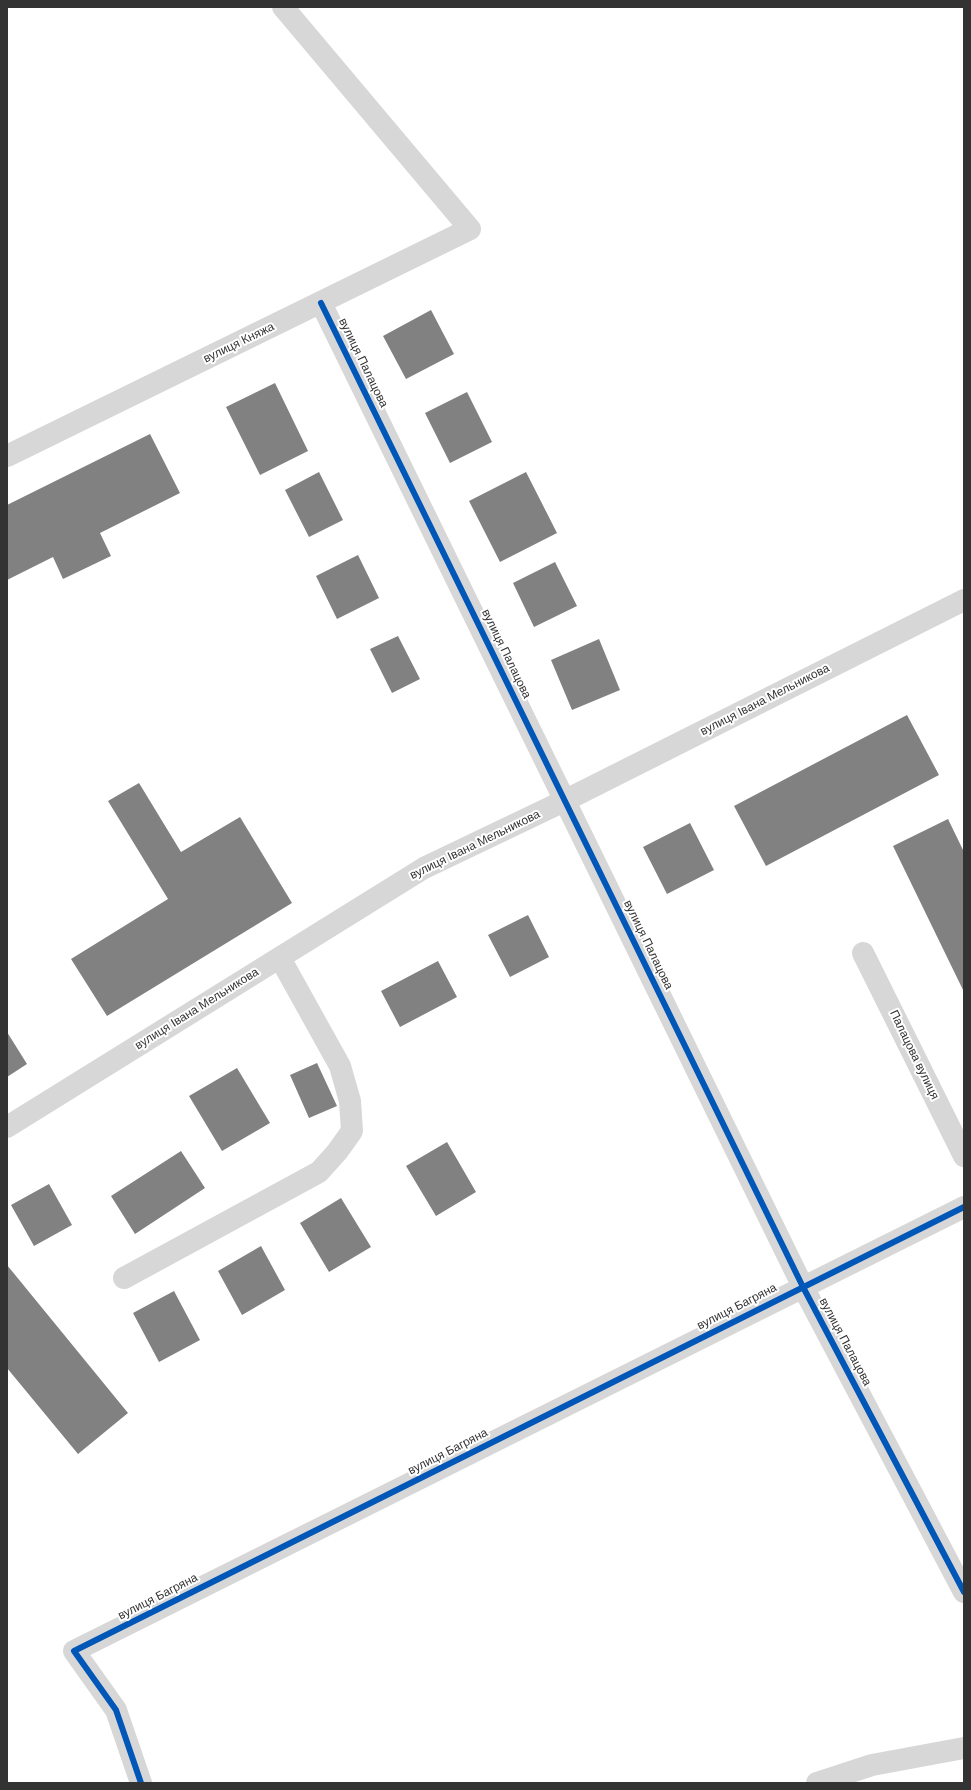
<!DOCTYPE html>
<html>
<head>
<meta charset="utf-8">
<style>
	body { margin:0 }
	#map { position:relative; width:971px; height:1790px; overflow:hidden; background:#fff; font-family:Arial,sans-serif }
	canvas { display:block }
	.frame { position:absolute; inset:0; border:8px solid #333; pointer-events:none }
</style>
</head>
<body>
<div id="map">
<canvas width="971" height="1790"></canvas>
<div class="frame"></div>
</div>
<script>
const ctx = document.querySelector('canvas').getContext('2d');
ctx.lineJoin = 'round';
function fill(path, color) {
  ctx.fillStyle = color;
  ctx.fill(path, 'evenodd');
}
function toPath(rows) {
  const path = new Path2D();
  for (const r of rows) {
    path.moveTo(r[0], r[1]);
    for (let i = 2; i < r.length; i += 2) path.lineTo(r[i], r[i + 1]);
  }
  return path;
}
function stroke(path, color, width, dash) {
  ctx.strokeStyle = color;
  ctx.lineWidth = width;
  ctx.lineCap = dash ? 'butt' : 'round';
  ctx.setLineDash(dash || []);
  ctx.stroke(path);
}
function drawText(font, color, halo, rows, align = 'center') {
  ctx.font = font + ' Arial,sans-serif';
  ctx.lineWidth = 4;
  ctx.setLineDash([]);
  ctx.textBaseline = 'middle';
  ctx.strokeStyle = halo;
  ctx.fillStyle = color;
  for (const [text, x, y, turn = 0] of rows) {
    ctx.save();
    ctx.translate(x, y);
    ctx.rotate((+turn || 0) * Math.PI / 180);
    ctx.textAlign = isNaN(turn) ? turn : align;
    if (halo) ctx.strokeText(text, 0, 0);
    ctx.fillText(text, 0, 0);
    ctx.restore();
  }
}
fill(toPath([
	[431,310,454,354,406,379,383,336],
	[275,383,308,451,260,475,226,407],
	[467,392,492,442,450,463,425,413],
	[150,434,180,493,100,533,111,556,63,579,53,557,7,580,7,505],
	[319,472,343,520,309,537,285,490],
	[526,472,557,533,500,562,469,501],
	[358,555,379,598,337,619,316,576],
	[555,562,577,606,534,627,513,583],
	[398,636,420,679,392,693,370,649],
	[599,639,620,690,572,710,551,660],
	[907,715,939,775,766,866,734,806],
	[139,783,181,852,240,817,292,903,107,1016,71,959,168,899,108,801],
	[948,819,964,852,964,992,893,846],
	[690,823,714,870,667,894,643,847],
	[528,915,549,957,510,977,488,935],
	[438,961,457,997,400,1027,381,991],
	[7,1032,27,1064,7,1077],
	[317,1063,337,1106,309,1118,290,1075],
	[237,1068,270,1123,222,1151,189,1096],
	[447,1142,476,1192,436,1216,406,1166],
	[181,1151,205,1188,135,1234,111,1196],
	[49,1184,72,1225,34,1246,11,1205],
	[341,1198,371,1247,329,1272,300,1223],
	[261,1246,285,1290,242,1315,218,1271],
	[7,1265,128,1413,78,1454,7,1368],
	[174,1291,200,1340,159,1362,133,1313]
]), '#818181');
stroke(toPath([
	[321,303,803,1287,964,1592],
	[7,456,470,229,283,7],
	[863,953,964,1156],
	[7,1127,424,868,566,800,964,600],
	[124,1278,319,1172,337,1152,352,1131,350,1101,340,1066,280,958],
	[141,1783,116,1710,74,1651,964,1207],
	[817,1783,872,1765,964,1748]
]), '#d7d7d7', 22);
stroke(toPath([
	[321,303,803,1287,964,1592],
	[141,1783,116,1710,74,1651,964,1207]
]), '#0057b8', 6);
drawText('12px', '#333', '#fff', [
	["вулиця Княжа",239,343,-26],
	["вулиця Палацова",363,363,64],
	["вулиця Палацова",506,654,64],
	["вулиця Івана Мельникова",765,700,-27],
	["вулиця Івана Мельникова",475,845,-26],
	["вулиця Палацова",648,945,64],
	["вулиця Івана Мельникова",197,1009,-32],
	["Палацова вулиця",914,1055,64],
	["вулиця Багряна",737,1307,-27],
	["вулиця Палацова",845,1342,62],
	["вулиця Багряна",448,1452,-27],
	["вулиця Багряна",158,1597,-27]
]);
</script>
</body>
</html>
